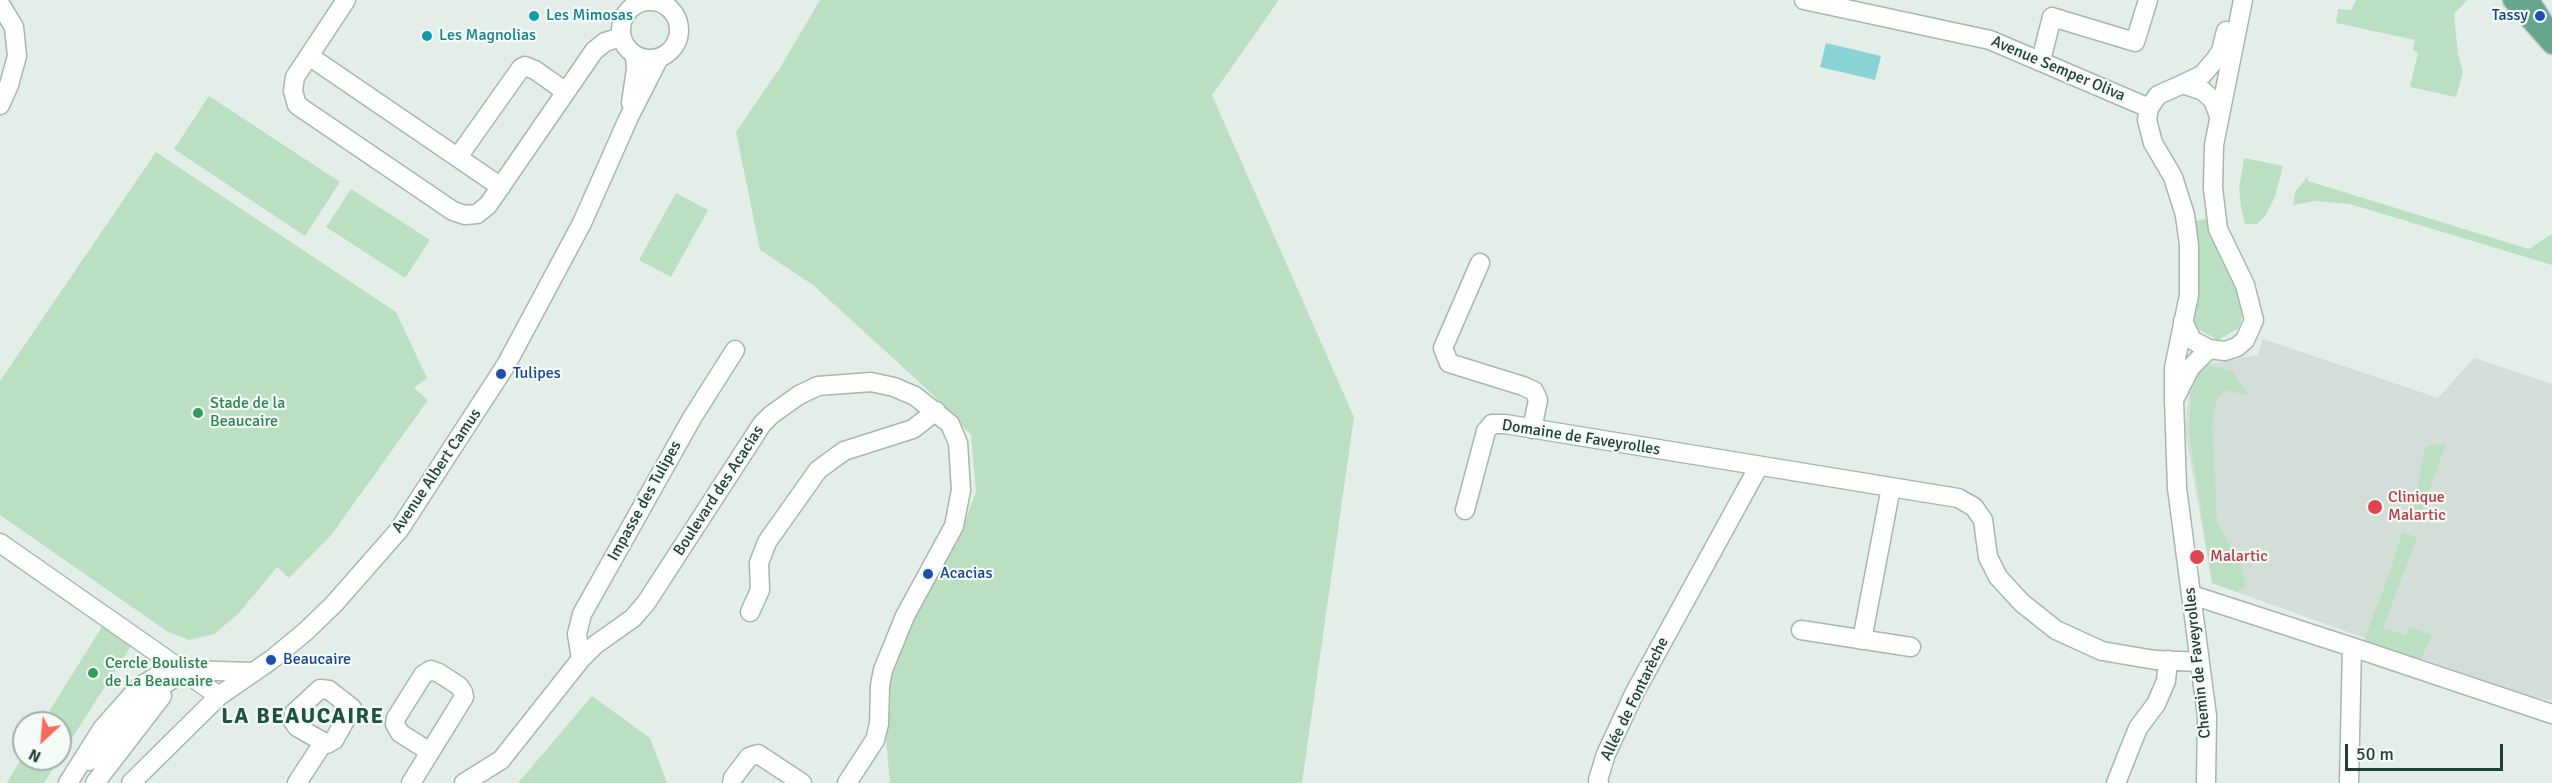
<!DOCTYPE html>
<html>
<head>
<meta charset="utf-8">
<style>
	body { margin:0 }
	#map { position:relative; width:2552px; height:783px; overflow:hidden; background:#e4eee8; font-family:Signika,sans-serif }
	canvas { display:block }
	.north { position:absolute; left:12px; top:711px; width:60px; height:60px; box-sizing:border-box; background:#f4faf6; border:2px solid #a0b0a8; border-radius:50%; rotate:206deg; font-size:16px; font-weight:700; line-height:24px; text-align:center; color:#224134 }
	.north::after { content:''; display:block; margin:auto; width:21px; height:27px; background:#f96957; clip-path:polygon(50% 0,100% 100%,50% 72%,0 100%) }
	.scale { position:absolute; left:2345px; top:744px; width:158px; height:27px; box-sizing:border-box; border:3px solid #224134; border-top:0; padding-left:8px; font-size:18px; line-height:21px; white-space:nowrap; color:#224134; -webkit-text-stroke:4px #f4faf6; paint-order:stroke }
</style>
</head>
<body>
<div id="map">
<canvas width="2552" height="783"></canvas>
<div class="north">N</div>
<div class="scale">50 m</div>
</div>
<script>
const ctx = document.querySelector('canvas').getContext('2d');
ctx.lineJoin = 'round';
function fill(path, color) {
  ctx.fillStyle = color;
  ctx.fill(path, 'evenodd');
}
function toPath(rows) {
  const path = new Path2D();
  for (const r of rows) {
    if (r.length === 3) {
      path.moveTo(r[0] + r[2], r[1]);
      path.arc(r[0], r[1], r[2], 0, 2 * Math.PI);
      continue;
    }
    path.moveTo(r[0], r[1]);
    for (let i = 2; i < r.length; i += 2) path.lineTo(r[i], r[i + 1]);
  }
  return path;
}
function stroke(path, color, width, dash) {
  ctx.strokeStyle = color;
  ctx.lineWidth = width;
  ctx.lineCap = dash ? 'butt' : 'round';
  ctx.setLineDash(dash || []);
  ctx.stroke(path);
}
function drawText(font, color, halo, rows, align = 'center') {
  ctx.font = font + ' Signika,sans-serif';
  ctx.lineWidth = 4.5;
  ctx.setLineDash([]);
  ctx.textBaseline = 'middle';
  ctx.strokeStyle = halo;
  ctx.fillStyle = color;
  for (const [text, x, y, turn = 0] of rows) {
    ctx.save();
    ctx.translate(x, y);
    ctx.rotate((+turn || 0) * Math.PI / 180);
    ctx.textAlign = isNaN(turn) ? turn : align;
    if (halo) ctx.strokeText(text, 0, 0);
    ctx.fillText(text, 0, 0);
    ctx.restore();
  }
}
fill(toPath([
	[2263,339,2438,398,2474,358,2552,384,2552,700,2526,696,2212,583,2185,430,2189,391,2199,371,2209,364,2258,355]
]), '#d2ded7');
fill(toPath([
	[820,0,1279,0,1212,95,1354,417,1302,783,890,783,882,696,904,611,957,543,976,492,971,435,931,393,813,285,760,250,736,132,781,66],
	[2356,0,2467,0,2454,14,2458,54,2463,72,2456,97,2410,87,2418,53,2413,50,2415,40,2336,23,2338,9,2351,10],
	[209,96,340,182,305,236,174,149],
	[156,152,396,312,427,378,414,388,428,400,332,534,289,578,277,567,238,614,214,634,189,640,168,632,0,515,0,381],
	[2244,158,2283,166,2275,197,2265,216,2257,224,2245,224,2241,207,2239,189],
	[2308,176,2308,181,2529,249,2552,234,2552,265,2350,204,2315,201,2293,205,2295,192],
	[351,189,430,240,405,278,326,227],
	[676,193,708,210,671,277,639,260],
	[2209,218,2220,257,2239,293,2244,310,2239,328,2218,340,2198,329,2194,318,2192,222],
	[2211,366,2232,371,2249,396,2226,390,2218,397,2212,422,2217,522,2241,566,2246,587,2237,592,2212,583,2189,431,2191,392,2200,372],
	[2446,444,2420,516,2413,513,2425,448,2431,445],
	[2402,532,2417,537,2383,628,2405,635,2410,627,2432,635,2420,661,2364,641,2391,569],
	[103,625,131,646,60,757,60,723,42,723],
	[592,696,650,738,667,783,518,783],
	[24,754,24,759,59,759,44,783,7,783]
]), '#bbe0c1');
fill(toPath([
	[1826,43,1881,56,1875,80,1820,67]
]), '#89d4d5');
const minor = toPath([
	[346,0,295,77,293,91,297,105,453,211,465,215,477,214,488,205,594,51,605,42,621,37],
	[1804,0,1990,40,2149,108],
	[650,30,29],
	[0,4,14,27,17,56,9,85,0,105],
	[309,56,501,187],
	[2041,60,2052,17,2135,42,2148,0],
	[2183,84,2202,75,2215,60,2221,51,2226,31],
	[631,103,636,69,635,56],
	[458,157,521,68,525,66,535,70,566,92],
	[1480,263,1443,348,1449,363,1523,386,1534,391,1538,400,1532,429],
	[2183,321,2192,340,2209,349,2225,351,2237,347,2245,340,2254,320,2245,285,2218,229,2213,188,2214,145,2243,0],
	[2176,396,2190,368,2209,349],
	[1465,510,1486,431,1492,424,1505,424,1958,498,1974,507,1983,520,1988,557,1998,577,2022,603,2056,630,2102,651,2155,660,2200,662],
	[0,543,219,696],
	[2192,595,2352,647,2349,783],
	[750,612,760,590,759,563,767,542,818,470,844,451,913,429,936,411],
	[1801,630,1911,647],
	[1862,640,1891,487],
	[2352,647,2552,714],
	[581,659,577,634,582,614,692,418,735,350],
	[320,689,329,690,352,708,334,740,327,744,297,727,293,721,294,713,320,689],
	[89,761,101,752,130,715,152,692,171,680],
	[68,783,102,729,140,686,161,674,185,670,252,672],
	[95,783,162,696],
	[131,783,219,696,271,660,305,632,334,604,399,530,506,365,582,223,629,117,659,58],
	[297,783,323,743],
	[411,783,464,697,463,692,459,686,439,673,431,670,423,675,396,718,395,724,400,733,430,752],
	[464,783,501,760,581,659,595,645,633,618,646,603,762,424,771,415,799,395,818,386,871,382,894,387,915,396,950,424,958,443,961,490,954,526,905,616,883,670,880,686,879,724,875,740,847,783],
	[732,783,733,778,749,757,758,754,802,783],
	[1599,783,1598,780,1606,754,1635,692,1759,466],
	[2116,783,2138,728,2156,704,2166,681,2168,660],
	[2206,783,2207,716,2177,488,2174,400,2174,368,2189,295,2189,245,2185,215,2173,177,2153,143,2147,120,2149,108,2158,95,2183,84,2203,91,2213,100,2219,116]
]);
const major = toPath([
	[2512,0,2552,45],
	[2530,0,2547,27]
]);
stroke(minor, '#a6b7ae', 21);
stroke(major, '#c1cac6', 21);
stroke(minor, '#fff', 18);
stroke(major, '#66a68d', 18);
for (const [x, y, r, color] of [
	[534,16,6,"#0f9aa8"],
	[2540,16,6,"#1a4fb4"],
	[427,36,6,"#0f9aa8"],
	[501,374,6,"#1a4fb4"],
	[198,413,6,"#2e9e5b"],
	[2375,507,8,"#e0444e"],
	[2197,557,8,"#e0444e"],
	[928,574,6,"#1a4fb4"],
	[271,660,6,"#1a4fb4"],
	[93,673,6,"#2e9e5b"]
]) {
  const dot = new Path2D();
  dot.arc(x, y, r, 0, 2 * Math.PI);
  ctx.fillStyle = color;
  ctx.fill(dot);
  stroke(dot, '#f4faf6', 2);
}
drawText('16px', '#0d838f', '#f4faf6', [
	["Les Mimosas",546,16],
	["Les Magnolias",439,36]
], 'left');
drawText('16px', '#164399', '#f4faf6', [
	["Tassy",2528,16,"right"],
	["Tulipes",513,374],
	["Acacias",940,574],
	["Beaucaire",283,660]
], 'left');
drawText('16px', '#224134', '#f4faf6', [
	["Avenue Semper Oliva",2058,69,23],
	["Domaine de Faveyrolles",1581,438,9],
	["Avenue Albert Camus",437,471,-56],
	["Boulevard des Acacias",719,491,-57],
	["Impasse des Tulipes",645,501,-61],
	["Chemin de Faveyrolles",2198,663,-96],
	["Allée de Fontarèche",1635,699,-64]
]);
drawText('16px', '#27864d', '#f4faf6', [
	["Stade de la",210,404],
	["Beaucaire",210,422],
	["Cercle Bouliste",105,664],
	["de La Beaucaire",105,682]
], 'left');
drawText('16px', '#be3a42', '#f4faf6', [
	["Clinique",2388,498],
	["Malartic",2388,516],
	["Malartic",2210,557]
], 'left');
ctx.letterSpacing = '1.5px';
drawText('bold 22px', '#1c543f', '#f4faf6', [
	["LA BEAUCAIRE",303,717]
]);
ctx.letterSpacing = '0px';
</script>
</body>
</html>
